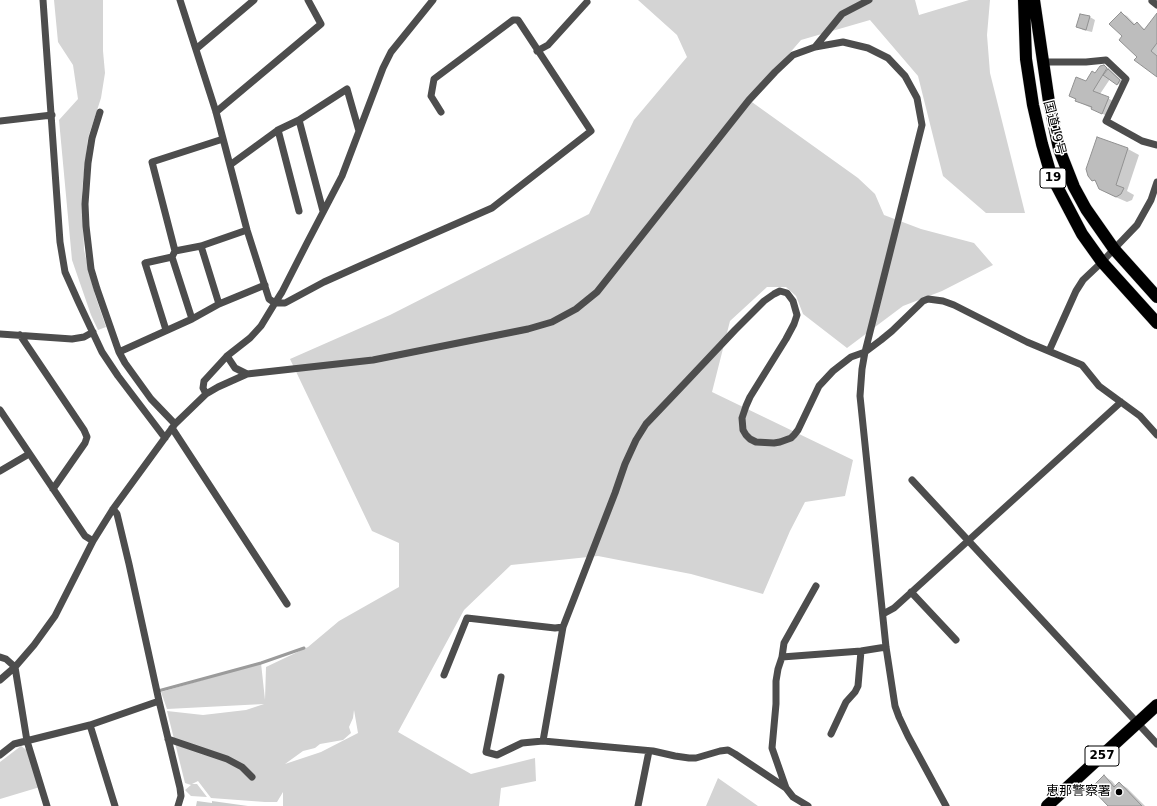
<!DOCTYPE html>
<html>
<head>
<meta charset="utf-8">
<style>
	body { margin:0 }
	canvas { display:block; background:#fff }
</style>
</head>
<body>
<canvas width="1157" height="806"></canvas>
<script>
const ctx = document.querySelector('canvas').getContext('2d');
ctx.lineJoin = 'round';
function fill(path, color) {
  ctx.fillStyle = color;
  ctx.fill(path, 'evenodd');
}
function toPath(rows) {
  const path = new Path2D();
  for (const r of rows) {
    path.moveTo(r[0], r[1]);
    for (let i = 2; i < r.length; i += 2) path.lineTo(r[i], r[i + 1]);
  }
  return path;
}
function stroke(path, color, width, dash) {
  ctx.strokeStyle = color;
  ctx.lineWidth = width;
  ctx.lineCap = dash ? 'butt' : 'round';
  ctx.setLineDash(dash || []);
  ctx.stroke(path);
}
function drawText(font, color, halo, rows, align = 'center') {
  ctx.font = font + ' "DejaVu Sans","Noto Sans JP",sans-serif';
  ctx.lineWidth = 3;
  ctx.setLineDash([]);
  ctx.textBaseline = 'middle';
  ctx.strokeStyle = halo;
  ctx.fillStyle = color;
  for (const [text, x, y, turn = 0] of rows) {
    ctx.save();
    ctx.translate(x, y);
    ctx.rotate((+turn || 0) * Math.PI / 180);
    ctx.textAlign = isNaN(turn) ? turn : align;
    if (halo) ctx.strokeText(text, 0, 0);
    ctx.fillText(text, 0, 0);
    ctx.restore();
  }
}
fill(toPath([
	[54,0,103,0,103,51,105,73,101,98,88,138,82,190,84,250,95,295,106,327,98,330,91,315,72,260,59,120,78,99,73,65,58,42],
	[638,0,915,0,919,15,969,0,990,0,987,35,990,73,1025,213,986,213,943,176,918,76,870,20,801,40,749,100,858,178,875,194,884,215,921,229,974,243,993,265,942,291,903,306,847,348,803,314,796,296,786,287,767,287,730,321,712,392,853,460,845,496,805,502,790,531,763,594,691,574,598,556,511,565,464,610,398,732,471,774,535,758,536,781,501,788,499,806,283,806,283,792,277,802,265,802,211,798,198,781,192,784,197,784,207,797,191,796,185,790,191,785,185,783,167,711,203,715,246,710,264,704,167,709,161,692,261,663,265,700,266,667,308,647,339,621,399,587,399,543,372,531,290,359,390,315,589,214,634,120,687,57,677,35],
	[354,710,358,733,321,752,285,764,303,751,315,748,320,744,343,740,351,733,349,727,353,718],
	[21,746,28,751,40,787,0,799,0,762],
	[718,778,758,806,706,806]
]), '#d4d4d4');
fill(toPath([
	[1121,13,1127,16,1136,25,1137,24,1146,30,1157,21,1157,76,1138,57,1124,36],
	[1090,17,1095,20,1092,32,1083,30,1078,27],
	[1104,66,1111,70,1125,84,1123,87,1110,79,1100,94,1115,102,1109,117,1083,104,1070,96],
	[1097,138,1128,149,1139,155,1127,191,1134,195,1132,200,1127,202,1111,195,1100,189,1098,183,1093,180],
	[1104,776,1112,781,1116,786,1119,783,1127,788,1145,806,1109,806],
	[197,801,212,803,212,801,248,806,196,806]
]), '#0003');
stroke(toPath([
	[158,691,261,663,304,648]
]), '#9b9b9b', 3);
const building = toPath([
	[1121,12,1134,25,1137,22,1144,30,1157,13,1157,43,1151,51,1157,56,1157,77,1134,60,1137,57,1119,40,1122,36,1109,24,1121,12],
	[1080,14,1090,16,1086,30,1076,27,1080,14],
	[1104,65,1107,68,1093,91,1109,97,1102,114,1091,109,1092,107,1075,101,1076,99,1069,96,1076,77,1086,81,1092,71,1095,73,1100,66,1104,65],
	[1108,69,1120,80,1117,85,1103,75,1108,69],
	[1097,137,1128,148,1116,185,1124,188,1121,194,1116,197,1099,189,1095,180,1092,181,1088,176,1086,169,1097,137],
	[1104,775,1114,787,1119,782,1142,806,1108,806,1091,788,1104,775]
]);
fill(building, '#bdbdbd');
stroke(building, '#919191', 1);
const highway = toPath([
	[1024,0,1026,59,1033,105,1042,144,1051,175,1082,234,1102,262,1157,323],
	[1034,0,1049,102,1059,149,1074,187,1086,209,1114,249,1157,297],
	[1047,806,1157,705]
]);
stroke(highway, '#dbdbdb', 13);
stroke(toPath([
	[43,0,60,242,65,272,78,301,102,352,118,376,165,438],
	[180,0,216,112,247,230,269,299,275,303,285,303,324,282,362,265,492,208,591,131,518,20,513,20,434,79,431,96,441,112],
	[1152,1,1157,5],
	[815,47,842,14,869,0],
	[196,49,254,0],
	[537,51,548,45,587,2],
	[1042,62,1086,62,1106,60,1126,79,1106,121,1142,141,1157,145],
	[100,112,92,138,88,163,85,204,86,226,91,269,97,289,119,352],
	[216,112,321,24,308,0],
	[299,120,323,211],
	[0,121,52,115],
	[278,130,299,211],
	[230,165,278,130,299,120,347,89,359,131],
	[201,246,219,304],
	[175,251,152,162,223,139],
	[172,257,192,319],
	[166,330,145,263,172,257,175,251,201,246,247,230],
	[0,334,72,339,84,337,93,332],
	[20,335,84,430,87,437,85,443,53,489],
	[1049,351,1076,291,1083,280,1102,262,1114,249,1137,225,1151,200,1157,182],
	[227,356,235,368,247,374],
	[206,394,203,388,204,381,227,356,250,338,261,326,275,303,282,292,307,243,342,176,383,68,391,52,433,0],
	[0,410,85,536,93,541],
	[175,424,151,399,125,363,119,352,192,319,219,304,265,285],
	[172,428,287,604],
	[0,471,29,454],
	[912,480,1157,744],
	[113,509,117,514,129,564,159,701,180,788,181,796,178,806],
	[911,592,956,640],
	[883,614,894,608,1121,402],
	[0,657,6,659,15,667,27,741,47,806],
	[782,657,861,651,886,647],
	[444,675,467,618,555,628,563,627],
	[501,677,486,752,497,755,522,743,543,741,653,751,675,756,689,758,696,758,720,751,728,750,735,754,786,788],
	[0,680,15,667,34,645,55,616,93,541,113,509,175,424,206,394,218,387,247,374,373,360,528,329,552,322,576,309,597,292,749,100,775,72,793,55,815,47,843,42,868,48,888,58,905,76,917,98,922,125,865,352,862,369,860,396,886,647,895,706,899,717,908,736,946,806],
	[90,725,115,806],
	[831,734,846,702,855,692,858,686,861,651],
	[168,739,227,759,242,767,252,777],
	[543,741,563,627,615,493,625,464,636,440,646,424,685,383,735,330,764,301,774,294,780,291,787,293,793,301,797,315,794,324,786,339,750,397,746,406,742,418,743,430,746,435,750,439,756,442,774,443,780,442,791,438,794,435,798,430,819,386,833,371,851,357,865,352,881,340,892,331,923,301,928,299,943,301,954,305,1027,342,1082,365,1099,386,1140,416,1157,435],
	[0,755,14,744,90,725,159,701],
	[638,806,649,751],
	[808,806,793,797,786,788,772,748,776,704,776,681,778,669,782,657,784,643,816,586]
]), '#4d4d4d', 7);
stroke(highway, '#000', 12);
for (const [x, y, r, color] of [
	[1119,792,4,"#000"]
]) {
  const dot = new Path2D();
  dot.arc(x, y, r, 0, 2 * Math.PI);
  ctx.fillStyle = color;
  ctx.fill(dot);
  stroke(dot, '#fff', 1.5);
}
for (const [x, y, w] of [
	[1053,178,26],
	[1102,756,34]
]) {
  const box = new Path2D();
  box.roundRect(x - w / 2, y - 10, w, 20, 3);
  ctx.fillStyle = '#fff';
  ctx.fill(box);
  stroke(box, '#000', 1);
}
drawText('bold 12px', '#000', null, [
	["19",1053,178],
	["257",1102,756]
]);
drawText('13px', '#000', '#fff', [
	["国道19号",1054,128,76]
]);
drawText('13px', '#000', '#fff', [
	["恵那警察署",1111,792]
], 'right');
</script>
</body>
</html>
